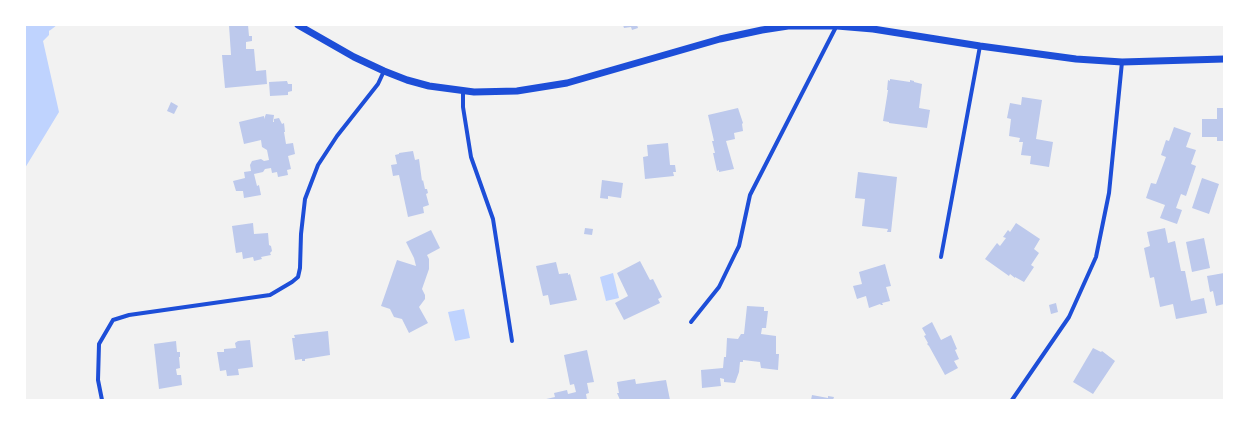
<!DOCTYPE html>
<html>
<head>
<meta charset="utf-8">
<style>
	body { margin:0 }
	#map { position:relative; width:1249px; height:425px; overflow:hidden; background:#f2f2f2; font-family:Inter,sans-serif }
	canvas { display:block }
	.frame { position:absolute; inset:0; border:26px solid #fff; pointer-events:none }
</style>
</head>
<body>
<div id="map">
<canvas width="1249" height="425"></canvas>
<div class="frame"></div>
</div>
<script>
const ctx = document.querySelector('canvas').getContext('2d');
ctx.lineJoin = 'round';
function fill(path, color) {
  ctx.fillStyle = color;
  ctx.fill(path, 'evenodd');
}
function toPath(rows) {
  const path = new Path2D();
  for (const r of rows) {
    path.moveTo(r[0], r[1]);
    for (let i = 2; i < r.length; i += 2) path.lineTo(r[i], r[i + 1]);
  }
  return path;
}
function stroke(path, color, width, dash) {
  ctx.strokeStyle = color;
  ctx.lineWidth = width;
  ctx.lineCap = dash ? 'butt' : 'round';
  ctx.setLineDash(dash || []);
  ctx.stroke(path);
}
fill(toPath([
	[25,25,49,25,49,35,43,41,59,112,25,168],
	[613,273,619,298,606,301,600,277],
	[464,309,470,338,455,341,448,312]
]), '#bfd3fe');
stroke(toPath([
	[49,28,53,25]
]), '#bfd3fe', 5);
fill(toPath([
	[229,25,248,25,249,36,252,36,252,41,246,42,246,49,254,49,256,71,266,70,267,84,225,88,222,55,231,55],
	[623,25,637,25,638,28,632,30,631,27,624,28],
	[890,79,910,82,910,80,914,81,914,82,922,84,919,108,930,110,927,128,889,123,889,122,883,121,888,90,887,90,888,80,890,81],
	[287,81,288,84,292,84,292,91,288,92,288,95,270,96,269,82],
	[1022,97,1042,100,1036,139,1053,142,1049,167,1030,164,1031,156,1021,155,1023,142,1019,142,1020,138,1009,136,1011,119,1007,118,1010,103,1021,105],
	[171,102,178,106,174,114,167,111],
	[738,108,743,123,742,124,743,131,734,133,735,139,726,141,734,169,719,172,719,170,717,171,713,153,715,153,712,141,714,141,708,115],
	[1217,108,1224,108,1224,141,1217,141,1217,137,1202,137,1202,119,1217,119],
	[266,114,274,115,273,122,274,122,274,119,279,118,282,124,284,123,285,132,284,132,286,144,293,143,295,154,288,156,291,169,287,170,288,175,278,177,277,172,272,173,271,168,265,169,263,172,254,174,257,186,259,185,261,195,244,198,243,191,236,191,233,181,245,178,244,172,251,171,250,165,252,161,261,159,264,161,269,160,267,150,262,147,261,140,244,144,239,122,264,116,264,119],
	[1174,127,1191,133,1186,147,1196,150,1191,164,1196,166,1186,196,1181,194,1176,208,1182,210,1177,224,1160,218,1165,205,1146,198,1151,183,1156,184,1166,157,1161,155,1166,140,1169,141],
	[668,143,670,165,675,165,676,172,673,172,674,176,645,179,643,157,648,156,647,145],
	[413,151,415,160,419,159,422,181,423,180,425,189,427,189,428,193,426,194,429,205,423,207,424,213,408,217,399,175,393,176,391,165,397,164,395,155,399,154,399,153],
	[858,172,897,177,891,232,887,232,888,229,862,226,865,199,855,198],
	[1202,178,1219,184,1209,214,1192,208],
	[602,180,623,183,621,198,608,196,608,199,600,198],
	[253,223,254,234,268,233,269,245,271,246,272,251,270,253,271,255,261,257,262,259,254,261,253,257,243,259,242,252,236,253,232,226],
	[1016,223,1040,239,1034,249,1039,253,1031,265,1034,267,1024,282,1015,277,1015,278,1010,274,1009,276,985,259,997,243,1000,246,1006,238,1003,237,1008,230,1010,232],
	[585,228,593,229,592,235,584,234],
	[1165,228,1168,243,1175,241,1181,271,1185,271,1191,301,1204,298,1207,313,1176,319,1173,304,1160,307,1154,277,1150,278,1144,248,1150,246,1147,232],
	[431,230,440,248,427,255,429,259,429,269,422,289,425,295,425,299,419,307,428,323,409,333,402,319,394,317,390,309,381,306,397,260,416,266,414,258,406,242],
	[1204,238,1210,268,1192,272,1186,242],
	[640,261,650,280,653,279,662,297,658,299,660,303,624,320,615,303,628,296,617,273],
	[556,262,559,274,568,273,568,275,570,274,577,300,550,305,548,295,543,296,536,266],
	[885,264,891,286,886,287,890,301,882,303,883,305,881,305,880,304,869,308,866,296,857,299,853,286,862,284,859,272],
	[1224,273,1224,304,1216,306,1213,291,1210,292,1207,276],
	[1056,303,1058,312,1051,314,1049,305],
	[747,306,764,307,764,311,768,311,766,328,762,328,761,334,776,336,776,354,779,354,778,370,761,368,760,362,743,360,743,362,740,362,739,372,735,383,724,382,724,379,720,378,721,386,702,388,701,370,723,368,724,357,726,357,727,338,738,339,741,334,744,334],
	[932,322,941,340,951,335,957,349,955,350,959,359,954,361,958,368,945,375,929,346,927,344,928,343,924,336,926,335,922,328],
	[328,331,330,355,305,359,305,361,302,361,302,359,295,360,292,338,295,338,294,335],
	[250,340,253,367,238,369,239,375,227,376,226,370,220,371,217,352,224,352,224,349,236,348,235,343,238,341],
	[176,341,177,352,180,352,180,357,179,357,180,368,176,369,177,375,181,375,182,385,159,389,154,344],
	[1093,348,1101,352,1102,351,1115,361,1093,394,1073,382],
	[587,350,594,382,587,383,589,393,586,394,587,400,542,400,555,397,554,393,567,390,568,394,576,392,574,384,570,385,564,355],
	[635,379,636,384,666,380,670,400,620,400,617,393,619,393,617,382],
	[812,395,828,398,828,396,834,397,833,400,811,400]
]), '#bdc9ec');
stroke(toPath([
	[463,91,463,107,471,157,493,219,512,341],
	[941,257,980,46],
	[691,322,719,287,735,254,739,246,750,195,837,25],
	[102,400,98,380,99,344,113,320,129,315,270,295,292,282,298,277,300,268,301,234,305,199,318,165,337,136,378,84,384,71],
	[1012,400,1069,317,1096,257,1109,193,1122,62]
]), '#1d4ed8', 4);
stroke(toPath([
	[298,25,354,57,384,71,407,80,429,86,474,92,517,91,567,83,720,39,762,30,788,26,837,26,873,29,980,46,1076,59,1122,62,1224,59]
]), '#1d4ed8', 7);
</script>
</body>
</html>
